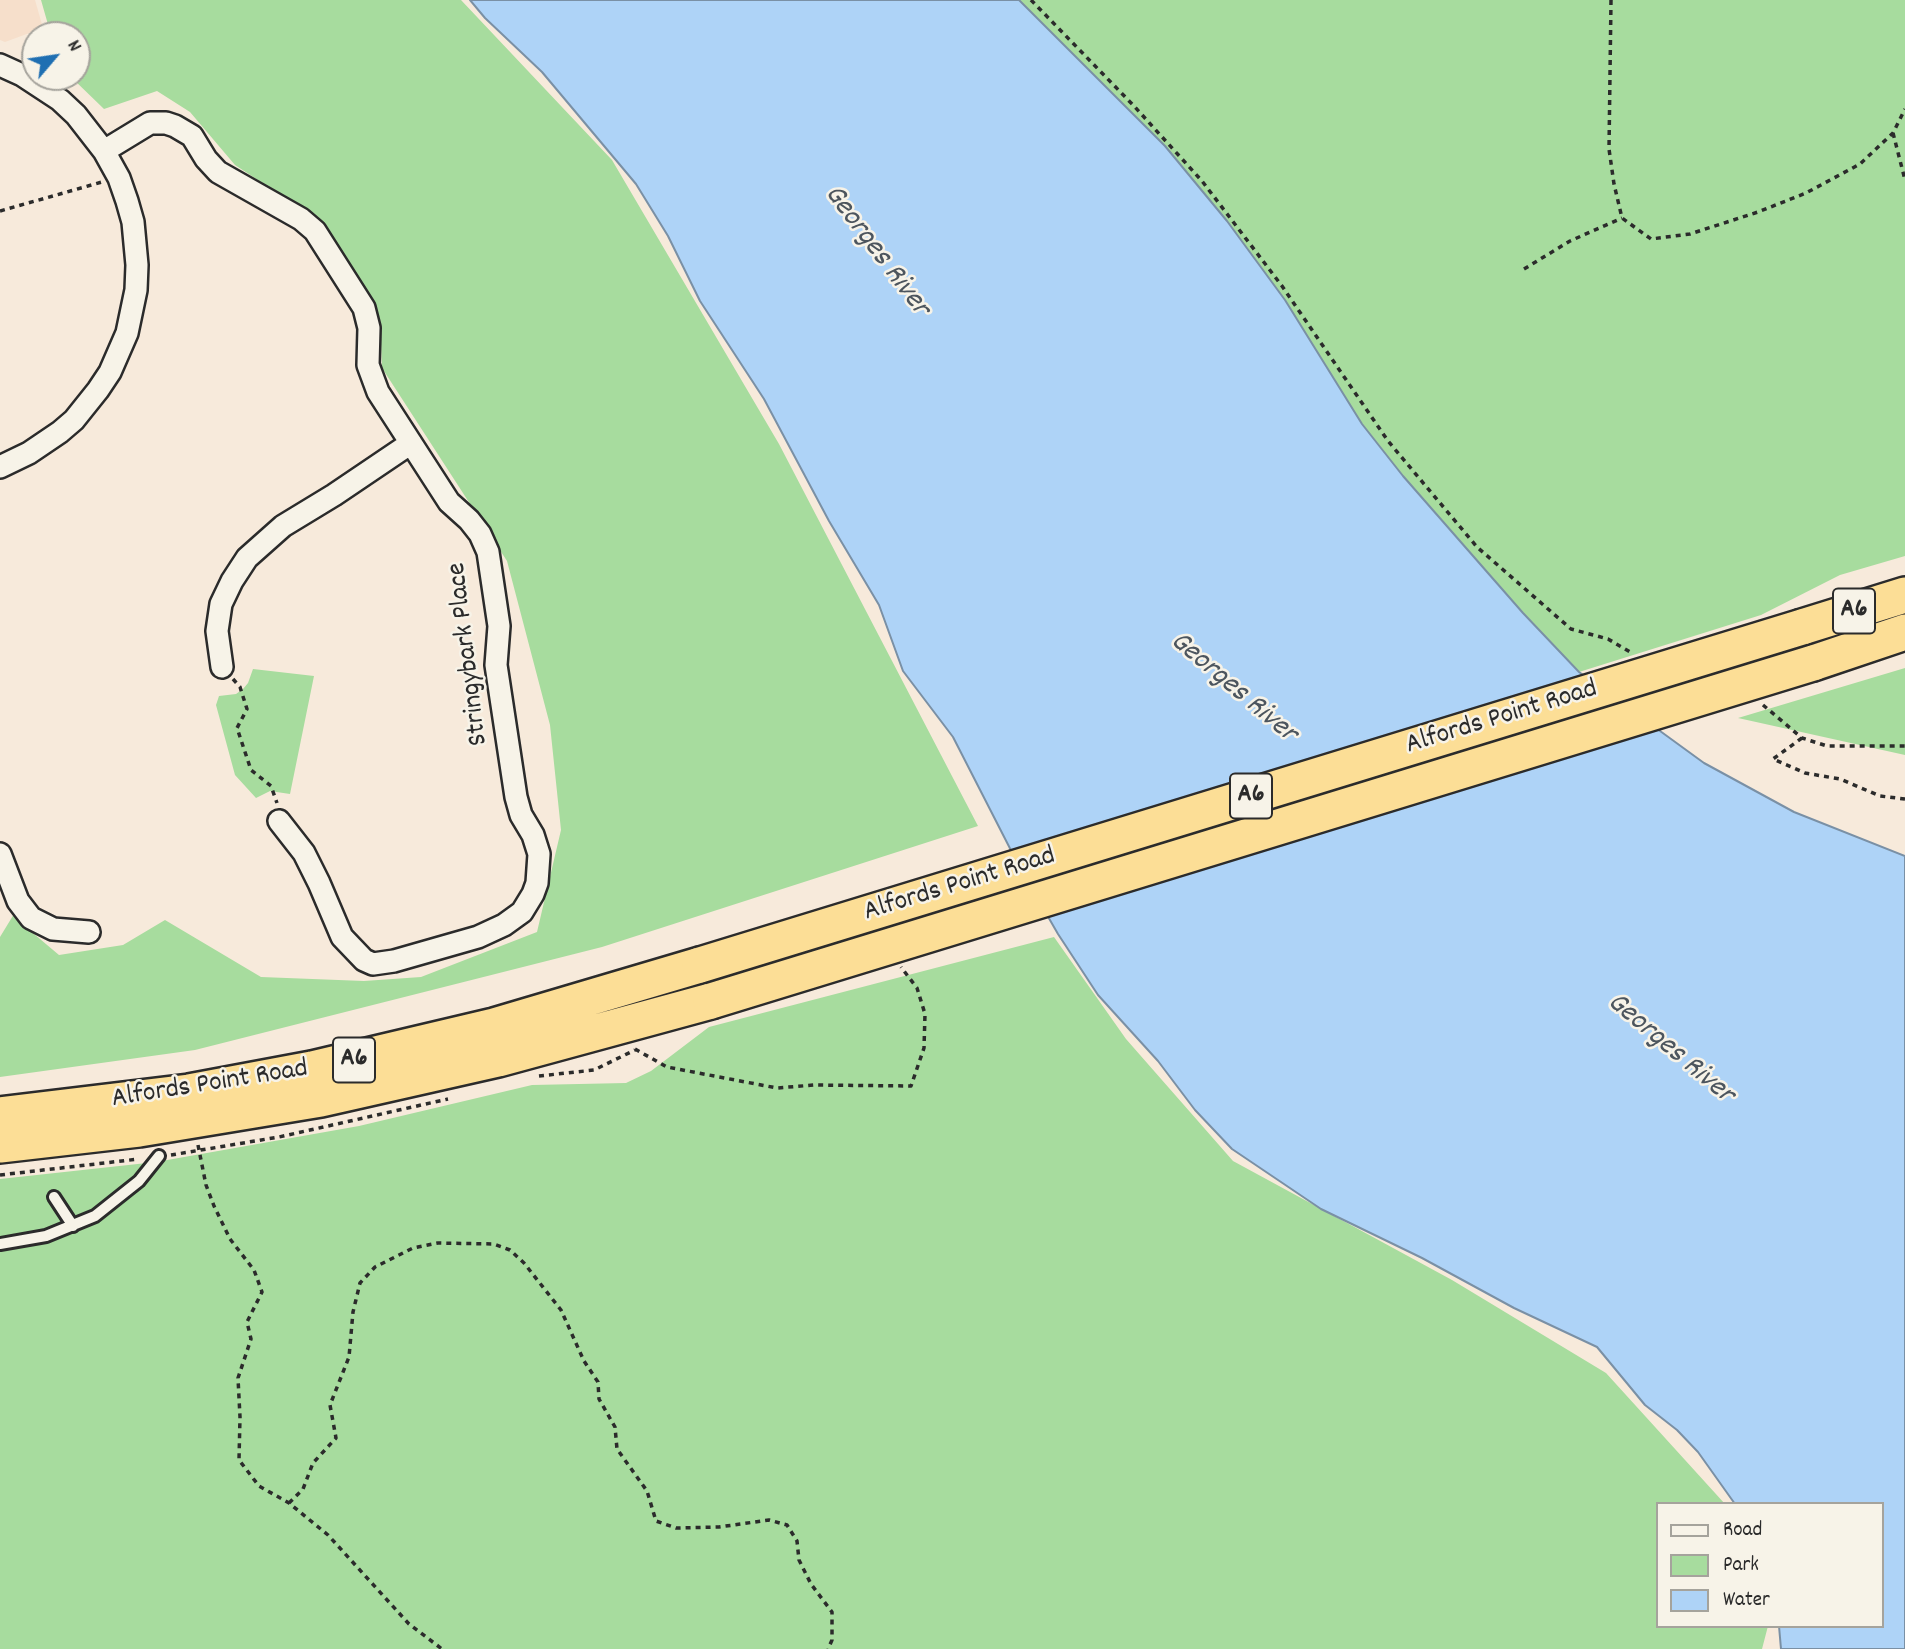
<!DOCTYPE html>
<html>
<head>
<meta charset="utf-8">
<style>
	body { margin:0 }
	#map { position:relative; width:1905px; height:1649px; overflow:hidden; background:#f7eadb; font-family:Dekko,sans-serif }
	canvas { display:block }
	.legend { position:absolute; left:1656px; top:1502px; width:228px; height:126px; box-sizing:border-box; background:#f7f3e8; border:2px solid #a5a39c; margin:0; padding:9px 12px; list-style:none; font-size:21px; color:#2b2b2b }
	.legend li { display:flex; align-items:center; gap:14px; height:35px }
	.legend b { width:35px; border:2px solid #a5a39c }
	.north { position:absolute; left:21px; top:21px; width:70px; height:70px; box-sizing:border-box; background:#f7f3e8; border:2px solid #a5a39c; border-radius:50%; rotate:61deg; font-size:19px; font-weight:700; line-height:28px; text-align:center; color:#2b2b2b }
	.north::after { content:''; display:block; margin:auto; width:24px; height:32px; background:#1f6fb2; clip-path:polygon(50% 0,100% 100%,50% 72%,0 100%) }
</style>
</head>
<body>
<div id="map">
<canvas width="1905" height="1649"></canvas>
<ul class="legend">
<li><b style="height:9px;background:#f7f3e8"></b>Road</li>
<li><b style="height:19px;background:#a7dc9e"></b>Park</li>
<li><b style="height:19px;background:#aed3f7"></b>Water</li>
</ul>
<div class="north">N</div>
</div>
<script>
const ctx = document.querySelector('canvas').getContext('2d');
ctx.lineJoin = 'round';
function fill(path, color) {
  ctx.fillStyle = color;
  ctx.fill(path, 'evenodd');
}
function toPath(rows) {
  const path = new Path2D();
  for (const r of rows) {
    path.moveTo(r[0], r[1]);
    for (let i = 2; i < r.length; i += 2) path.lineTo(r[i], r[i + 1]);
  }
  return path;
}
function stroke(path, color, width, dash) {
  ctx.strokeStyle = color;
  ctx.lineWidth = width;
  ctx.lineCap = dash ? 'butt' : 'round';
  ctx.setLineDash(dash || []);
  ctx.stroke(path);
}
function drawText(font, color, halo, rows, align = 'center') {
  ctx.font = font + ' Dekko,sans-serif';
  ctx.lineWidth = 5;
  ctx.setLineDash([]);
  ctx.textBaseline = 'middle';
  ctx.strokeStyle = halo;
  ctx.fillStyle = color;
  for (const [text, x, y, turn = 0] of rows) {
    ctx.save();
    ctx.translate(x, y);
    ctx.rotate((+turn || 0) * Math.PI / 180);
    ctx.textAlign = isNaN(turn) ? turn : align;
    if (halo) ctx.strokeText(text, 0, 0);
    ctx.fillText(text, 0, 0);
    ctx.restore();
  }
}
fill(toPath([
	[0,0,35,0,43,28,5,42,0,40]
]), '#f6dfcb');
fill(toPath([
	[41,0,461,0,612,160,779,444,978,826,602,947,195,1050,0,1077,0,937,14,914,21,923,59,955,123,945,165,920,261,977,364,981,421,977,537,932,561,830,550,725,507,561,382,368,380,319,322,222,235,165,190,112,157,91,104,109,71,77,77,77,77,35,51,35],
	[1019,0,1905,0,1905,556,1840,575,1761,615,1579,672,1523,613,1403,476,1362,424,1285,300,1227,221,1165,146],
	[1905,668,1905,755,1738,718],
	[253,669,314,676,290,794,270,791,256,798,235,775,216,705,219,696,236,694,243,689,248,683],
	[1054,937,1126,1039,1233,1161,1452,1280,1606,1373,1725,1504,1658,1504,1658,1626,1768,1626,1762,1649,0,1649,0,1179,156,1162,359,1126,532,1085,626,1083,651,1071,709,1027]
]), '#a7dc9e');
const water = toPath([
	[470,0,1019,0,1165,146,1227,221,1285,300,1362,424,1403,476,1523,613,1579,672,1704,763,1794,812,1905,856,1905,1649,1781,1649,1779,1626,1882,1626,1882,1504,1735,1504,1698,1452,1677,1430,1645,1405,1597,1347,1514,1308,1422,1258,1321,1209,1232,1149,1195,1110,1158,1061,1098,995,1058,934,1020,868,953,737,903,671,879,605,829,521,764,399,700,301,668,236,636,184,542,72,485,18,470,0]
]);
fill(water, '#aed3f7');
stroke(water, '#7a90a5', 2);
const service = toPath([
	[54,1197,73,1226],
	[0,1244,46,1236,95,1216,139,1181,159,1156]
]);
const minor = toPath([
	[0,65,22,75,60,100,76,115,104,151,119,178,127,201,133,222,137,265,136,290,127,333,110,372,98,390,74,420,60,432,29,453,0,467],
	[104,151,150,123,166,123,175,126,192,136,206,159,218,172,301,219,315,231,364,308,369,328,368,365,378,392,449,502,469,520,480,534,488,552,499,626,496,665,516,797,521,815,533,835,539,854,537,883,533,894,522,912,504,925,478,937,394,961,373,964,364,960,342,937,319,883,304,853,279,821],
	[222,667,217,631,221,604,232,581,247,558,283,526,334,495,411,443],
	[0,854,18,901,31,918,53,929,89,932]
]);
const trunk = toPath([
	[1802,627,1905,595],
	[1813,663,1905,632],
	[0,1115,189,1092,312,1069,494,1026,700,965],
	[0,1145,139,1129,321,1099,498,1059,711,1001]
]);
stroke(service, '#2b2b2b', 16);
stroke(minor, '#2b2b2b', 26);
stroke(trunk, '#2b2b2b', 40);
stroke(toPath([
	[1031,0,1134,106,1202,181,1282,286,1388,441,1477,547,1571,629,1608,639,1632,653],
	[1611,0,1609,149,1614,184,1622,218,1651,239,1690,234,1758,212,1806,193,1860,164,1893,133,1905,109],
	[1893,133,1905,180],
	[0,211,102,182],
	[1524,269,1570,241,1622,218],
	[233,679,240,687,247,709,237,728,251,770,271,786,277,803],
	[1763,705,1802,738,1827,746,1905,746],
	[1802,738,1773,759,1805,773,1840,779,1880,796,1905,799],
	[635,1049,667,1067,777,1088,814,1085,911,1086,924,1048,925,1014,917,988,901,967],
	[539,1076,594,1070,635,1050],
	[198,1145,206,1185,214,1206,230,1239,254,1270,262,1292,247,1322,251,1339,238,1378,240,1417,239,1460,259,1486,289,1503,328,1535,409,1624,442,1649],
	[171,1155,279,1137,448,1099],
	[0,1175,139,1159],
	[289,1503,303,1489,313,1463,336,1438,330,1405,349,1357,353,1312,360,1283,375,1267,413,1248,438,1243,494,1244,510,1250,524,1263,561,1310,584,1361,598,1382,599,1399,615,1427,617,1449,647,1491,656,1521,676,1528,719,1527,769,1520,787,1525,797,1541,799,1560,811,1584,832,1612,832,1640,828,1649]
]), '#2b2b2b', 3.5, [5, 5]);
stroke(service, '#f7f3e8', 10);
stroke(minor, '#f7f3e8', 21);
stroke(trunk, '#fcde96', 35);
const trunkBridge = toPath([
	[700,965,1802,627],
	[711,1001,1813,663]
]);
stroke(trunkBridge, '#2b2b2b', 40, []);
stroke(trunkBridge, '#fcde96', 35);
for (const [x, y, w] of [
	[1854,611,42],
	[1251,796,42],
	[354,1060,42]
]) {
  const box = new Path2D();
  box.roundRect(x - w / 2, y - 22.5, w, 45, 5);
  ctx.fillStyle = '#f7f3e8';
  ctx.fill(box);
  stroke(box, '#2b2b2b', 2);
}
drawText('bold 26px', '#2b2b2b', null, [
	["A6",1854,611],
	["A6",1251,796],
	["A6",354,1060]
]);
drawText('28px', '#2b2b2b', '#f7f3e8', [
	["Stringybark Place",470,654,-97],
	["Alfords Point Road",1502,719,-17],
	["Alfords Point Road",960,886,-17],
	["Alfords Point Road",210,1086,-9]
]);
drawText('italic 30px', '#4c555e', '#f7f3e8', [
	["Georges River",875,252,53],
	["Georges River",1232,689,40],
	["Georges River",1669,1050,40]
]);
</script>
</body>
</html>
